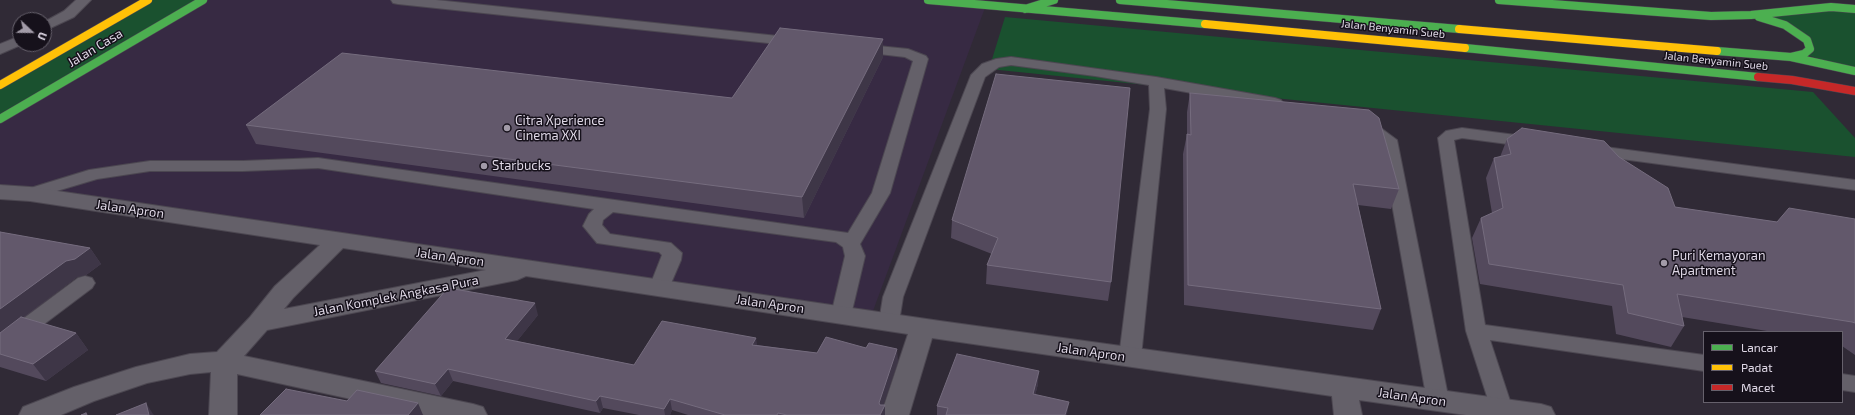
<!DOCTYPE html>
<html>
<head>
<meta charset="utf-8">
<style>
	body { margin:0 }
	#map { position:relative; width:1855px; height:415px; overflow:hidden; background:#302a36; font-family:"Exo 2",sans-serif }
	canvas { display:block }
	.legend { position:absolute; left:1703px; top:331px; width:140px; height:72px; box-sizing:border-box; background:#16111b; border:1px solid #66616c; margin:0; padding:5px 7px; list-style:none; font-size:12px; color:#dfd8e6 }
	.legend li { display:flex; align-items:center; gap:8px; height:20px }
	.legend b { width:20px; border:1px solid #66616c }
	.north { position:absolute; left:12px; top:12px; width:40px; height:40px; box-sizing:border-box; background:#16111b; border:1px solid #66616c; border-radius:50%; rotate:112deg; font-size:11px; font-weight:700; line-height:16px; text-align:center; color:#dfd8e6 }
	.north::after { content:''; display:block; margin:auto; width:14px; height:18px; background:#a29ba8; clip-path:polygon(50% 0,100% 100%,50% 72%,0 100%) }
</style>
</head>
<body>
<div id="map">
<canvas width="1855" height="415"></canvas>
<ul class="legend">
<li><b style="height:5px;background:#4caf50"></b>Lancar</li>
<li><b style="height:5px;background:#ffc107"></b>Padat</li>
<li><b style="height:5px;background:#c62828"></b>Macet</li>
</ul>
<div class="north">U</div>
</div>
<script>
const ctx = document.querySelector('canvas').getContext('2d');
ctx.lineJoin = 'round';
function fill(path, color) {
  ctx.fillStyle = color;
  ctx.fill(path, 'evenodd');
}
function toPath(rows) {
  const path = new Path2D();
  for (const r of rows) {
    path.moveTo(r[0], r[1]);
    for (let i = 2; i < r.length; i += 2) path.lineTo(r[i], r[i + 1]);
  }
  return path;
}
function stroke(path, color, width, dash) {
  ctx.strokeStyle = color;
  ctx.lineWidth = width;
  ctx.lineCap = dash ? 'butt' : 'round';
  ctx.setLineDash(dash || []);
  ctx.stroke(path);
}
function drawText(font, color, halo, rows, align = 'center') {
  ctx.font = font + ' "Exo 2",sans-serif';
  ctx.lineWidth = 3;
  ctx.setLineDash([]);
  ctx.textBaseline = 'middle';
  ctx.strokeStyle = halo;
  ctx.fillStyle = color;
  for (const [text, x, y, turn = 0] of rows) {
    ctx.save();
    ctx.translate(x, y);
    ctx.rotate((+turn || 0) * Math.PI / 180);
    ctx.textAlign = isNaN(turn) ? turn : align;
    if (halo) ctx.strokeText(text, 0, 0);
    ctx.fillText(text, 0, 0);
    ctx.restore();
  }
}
fill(toPath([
	[203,0,920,0,986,5,870,319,0,195,0,119]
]), '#372a43');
fill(toPath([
	[148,0,203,0,0,119,0,85],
	[1855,9,1855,71,1804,54,1807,40,1751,15],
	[1005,17,1813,92,1855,138,1855,157,989,69]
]), '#1a512f');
const lane = toPath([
	[76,0,91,0,74,17,44,31,44,22,64,11,76,0],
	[391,0,436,0,797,38,802,39,804,42,802,45,797,46,398,4,393,3,391,0],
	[20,36,20,44,23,44,0,54,0,44,20,36],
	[858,44,908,49,926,56,928,59,890,193,860,244,865,256,851,315,848,320,841,322,834,320,831,315,845,256,843,247,836,242,613,212,603,220,602,225,610,234,671,243,682,253,681,260,669,288,666,293,659,295,652,293,649,288,662,255,659,252,597,243,583,226,589,214,594,209,318,168,243,171,150,171,97,179,30,199,24,198,21,194,24,190,89,170,150,161,243,161,318,158,848,233,872,193,913,61,905,57,853,51,851,48,853,45,858,44],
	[1011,57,1156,77,1275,98,1281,100,1283,103,1281,106,1275,108,1164,88,1166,109,1141,357,1138,363,1130,365,1122,363,1119,357,1150,109,1149,85,1095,76,1011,65,999,67,985,77,903,297,899,322,896,327,889,329,882,327,879,322,883,297,971,75,982,64,996,59,1011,57],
	[1364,118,1370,120,1397,140,1449,401,1446,407,1438,410,1430,407,1427,401,1381,142,1358,126,1356,123,1358,120,1364,118],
	[1462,128,1531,137,1537,138,1539,142,1537,146,1531,147,1462,138,1454,140,1485,325,1704,355,1704,371,1490,340,1513,410,1511,415,1493,415,1466,331,1438,138,1446,131,1462,128],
	[1590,145,1855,180,1855,190,1584,154,1582,150,1584,146,1590,145],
	[85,276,92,278,95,283,92,288,7,352,0,355,0,336,78,278,85,276],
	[1842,374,1855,376,1855,392,1842,390,1842,374]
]);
const street = toPath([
	[0,185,30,187,940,321,1541,404,1551,407,1555,415,1466,415,1359,400,1362,415,1334,415,1332,396,932,338,909,415,881,415,908,334,526,276,517,280,267,330,244,356,473,404,483,407,487,415,424,415,237,374,237,415,209,415,211,372,190,374,147,383,94,401,61,415,19,415,23,407,74,387,136,367,190,354,217,352,250,317,275,286,320,245,30,201,0,199,0,185],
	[343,248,486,270,284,309,293,298,343,248]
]);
const fast = toPath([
	[928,0,1205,24],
	[1120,0,1459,29],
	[1499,0,1711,16,1751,15,1831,7,1855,9],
	[1025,9,1054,0],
	[1759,17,1785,25,1807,40,1810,49,1804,54,1791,57],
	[1465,48,1758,77],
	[1717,51,1791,57,1855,71],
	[0,119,203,0]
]);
const slow = toPath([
	[1205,24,1465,48],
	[1459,29,1717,51],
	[0,85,148,0]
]);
const jam = toPath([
	[1758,77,1792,80,1855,91]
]);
stroke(lane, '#4c4751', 2);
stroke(street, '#4c4751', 2);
stroke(fast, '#4c4751', 9);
stroke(slow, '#4c4751', 9);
stroke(jam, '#4c4751', 9);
fill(lane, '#646069');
fill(street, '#646069');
stroke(fast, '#4caf50', 8);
stroke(slow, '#ffc107', 8);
stroke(jam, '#c62828', 8);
fill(toPath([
	[883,57,804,218,256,144,246,125,732,98],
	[1190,93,1399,189,1391,209,1358,205,1381,309,1373,330,1184,305,1183,154,1187,134,1187,112],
	[1507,139,1619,157,1675,207,1777,222,1855,219,1855,355,1842,346,1842,332,1773,332,1682,317,1684,326,1671,347,1616,334,1612,306,1480,284,1472,238,1481,218,1492,213,1486,178,1494,158,1500,157],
	[952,220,1111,282,1108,301,986,284,987,265,992,254,951,238],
	[0,232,90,248,101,264,86,275,77,277,23,318,76,333,88,350,46,381,0,367],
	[538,315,517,341,634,365,757,345,817,353,898,361,883,405,885,415,688,415,672,410,670,415,639,415,603,408,600,413,453,381,441,396,381,383,375,371],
	[1038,384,1035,395,1067,415,937,415,937,406]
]), '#53495c');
fill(toPath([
	[883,39,883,57,804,218,802,197],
	[90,248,101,264,86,275,77,277,0,335,0,309,66,261],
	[535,303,538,315,509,351,505,339],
	[76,333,88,350,46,381,33,364],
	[756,338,758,350,752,345],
	[897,349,898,361,880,415,879,403],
	[448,369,453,381,441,396,435,384],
	[1039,371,1038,384,1032,408,1033,394],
	[600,396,603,408,600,413,596,401],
	[670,399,672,410,670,415,665,415,664,409],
	[1069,402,1067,415,1065,415],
	[146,403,153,414,154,415,149,415],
	[418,403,423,415,408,415],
	[885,405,885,415,880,415]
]), '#3e3647');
const building = toPath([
	[780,28,883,39,802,197,246,125,342,53,732,98,780,28],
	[996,74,1130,88,1111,282,987,265,998,238,952,220,996,74],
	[1190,93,1369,110,1379,118,1399,189,1353,184,1381,309,1188,285,1187,134,1191,135,1190,93],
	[1522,128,1604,141,1619,157,1668,188,1675,207,1777,222,1789,208,1855,219,1855,323,1852,322,1677,294,1684,326,1628,313,1623,285,1489,264,1481,218,1503,208,1494,158,1511,154,1507,139,1522,128],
	[0,232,90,248,75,259,66,261,0,309,0,232],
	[448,288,535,303,505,339,634,365,662,321,756,338,752,345,817,353,826,337,866,348,869,343,897,349,879,403,880,405,885,405,880,415,787,415,778,413,777,415,725,415,670,399,664,409,600,396,596,401,448,369,435,384,375,371,448,288],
	[21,317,76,333,33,364,0,354,0,333,21,317],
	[957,354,1039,371,1033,394,1069,402,1065,415,946,415,948,408,937,406,957,354],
	[286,389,347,401,357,390,418,403,408,415,260,415,286,389],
	[146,403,149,415,116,415,146,403],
	[86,413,87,415,81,415,86,413]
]);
fill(building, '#62586b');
stroke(building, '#756c7e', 1);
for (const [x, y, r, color] of [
	[507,128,4,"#a29ba8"],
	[484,166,4,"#a29ba8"],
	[1664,263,4,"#a29ba8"]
]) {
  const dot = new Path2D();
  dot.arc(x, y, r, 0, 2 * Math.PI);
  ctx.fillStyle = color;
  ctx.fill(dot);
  stroke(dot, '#16111b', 1.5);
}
drawText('11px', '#dfd8e6', '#16111b', [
	["Jalan Benyamin Sueb",1393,29,6],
	["Jalan Benyamin Sueb",1716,61,6]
]);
drawText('13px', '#dfd8e6', '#16111b', [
	["Jalan Casa",95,48,-31],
	["Jalan Apron",130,209,8],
	["Jalan Apron",450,257,8],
	["Jalan Komplek Angkasa Pura",396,296,-11],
	["Jalan Apron",770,304,8],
	["Jalan Apron",1091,352,8],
	["Jalan Apron",1412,397,8]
]);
drawText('13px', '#dfd8e6', '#16111b', [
	["Citra Xperience",515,121],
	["Cinema XXI",515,136],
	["Starbucks",492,166],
	["Puri Kemayoran",1672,256],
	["Apartment",1672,271]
], 'left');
</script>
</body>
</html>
